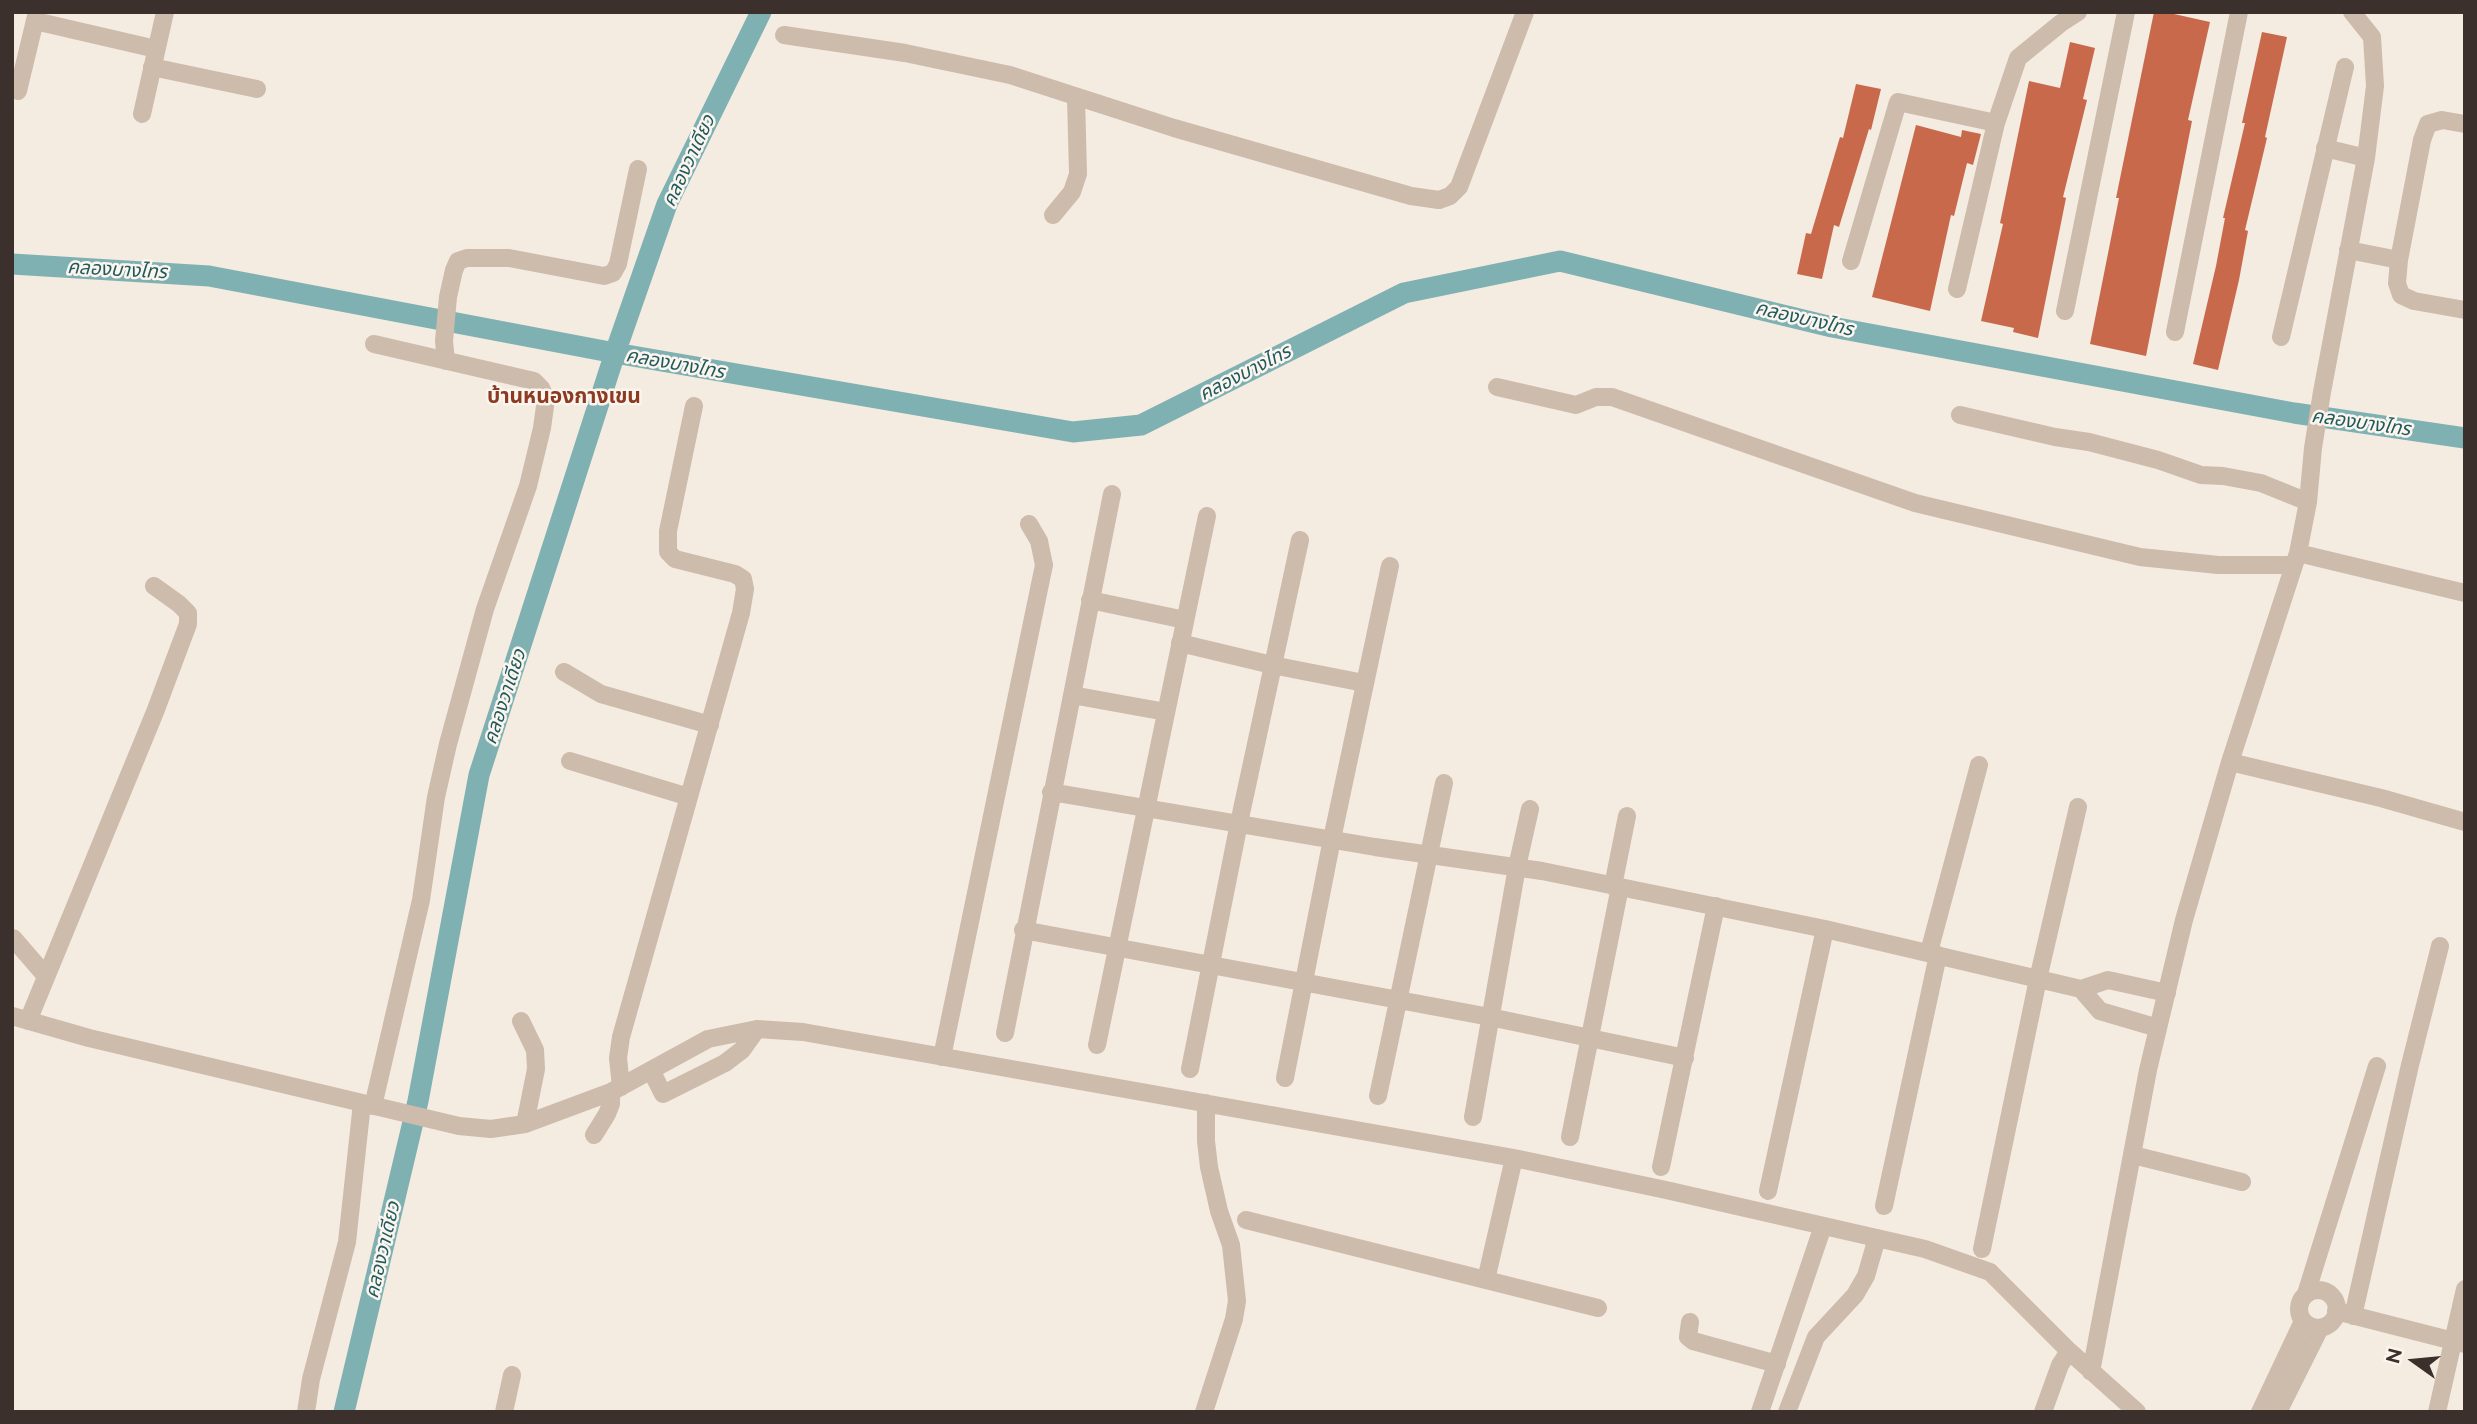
<!DOCTYPE html>
<html>
<head>
<meta charset="utf-8">
<style>
	body { margin:0 }
	#map { position:relative; width:2477px; height:1424px; overflow:hidden; background:#f4ebe1; font-family:Raleway,sans-serif }
	canvas { display:block }
	.frame { position:absolute; inset:0; border:14px solid #3b302b; pointer-events:none }
	.north { position:absolute; left:2379px; top:1326px; width:70px; height:70px; -webkit-text-stroke:5px #fbf5ee; paint-order:stroke; rotate:285deg; font-size:19px; font-weight:700; line-height:28px; text-align:center; color:#3b302b }
	.north::after { content:''; display:block; margin:auto; width:24px; height:32px; background:#3b302b; clip-path:polygon(50% 0,100% 100%,50% 72%,0 100%) }
</style>
</head>
<body>
<div id="map">
<canvas width="2477" height="1424"></canvas>
<div class="frame"></div>
<div class="north">N</div>
</div>
<script>
const ctx = document.querySelector('canvas').getContext('2d');
ctx.lineJoin = 'round';
function toPath(rows) {
  const path = new Path2D();
  for (const r of rows) {
    if (r.length === 3) {
      path.moveTo(r[0] + r[2], r[1]);
      path.arc(r[0], r[1], r[2], 0, 2 * Math.PI);
      continue;
    }
    path.moveTo(r[0], r[1]);
    for (let i = 2; i < r.length; i += 2) path.lineTo(r[i], r[i + 1]);
  }
  return path;
}
function stroke(path, color, width, dash) {
  ctx.strokeStyle = color;
  ctx.lineWidth = width;
  ctx.lineCap = dash ? 'butt' : 'round';
  ctx.setLineDash(dash || []);
  ctx.stroke(path);
}
function fill(path, color) {
  ctx.fillStyle = color;
  ctx.fill(path, 'evenodd');
}
function drawText(font, color, halo, rows, align = 'center') {
  ctx.font = font + ' Raleway,"Noto Sans Thai",sans-serif';
  ctx.lineWidth = 5;
  ctx.setLineDash([]);
  ctx.textBaseline = 'middle';
  ctx.strokeStyle = halo;
  ctx.fillStyle = color;
  for (const [text, x, y, turn = 0] of rows) {
    ctx.save();
    ctx.translate(x, y);
    ctx.rotate((+turn || 0) * Math.PI / 180);
    ctx.textAlign = isNaN(turn) ? turn : align;
    if (halo) ctx.strokeText(text, 0, 0);
    ctx.fillText(text, 0, 0);
    ctx.restore();
  }
}
stroke(toPath([
	[12,264,209,276,615,353,1073,432,1141,425,1404,293,1560,261,1832,327,2294,413,2465,438],
	[344,1412,418,1101,479,775,615,353,667,204,761,12]
]), '#7fb0b2', 21);
fill(toPath([
	[2154,12,2165,12,2210,22,2188,120,2192,121,2146,356,2090,344,2119,198,2116,198],
	[2262,32,2287,37,2265,137,2267,138,2245,230,2248,231,2239,280,2218,370,2193,364,2216,266,2225,218,2223,218,2245,123,2242,123],
	[2070,42,2095,48,2083,99,2087,100,2063,197,2066,198,2038,338,2013,332,2014,328,1981,321,2003,224,2000,223,2029,81,2060,88],
	[1856,84,1881,89,1871,130,1869,129,1839,227,1834,225,1822,279,1797,274,1806,233,1811,234,1840,137,1843,138],
	[1916,125,1961,137,1962,130,1981,134,1973,165,1967,163,1954,216,1951,215,1930,311,1872,297]
]), '#c8694b');
stroke(toPath([
	[35,21,156,49],
	[784,35,905,53,1010,75,1174,128,1411,196,1439,200,1450,196,1459,187,1525,12],
	[152,67,257,89],
	[18,91,37,12],
	[142,114,165,12],
	[2325,148,2366,158],
	[1053,215,1072,192,1078,174,1076,97],
	[2348,250,2399,260,2397,283,2401,295,2414,301,2465,310],
	[2399,260,2422,140,2428,124,2442,120,2465,124],
	[1851,261,1898,102,1996,123],
	[1957,289,1996,123,2018,58,2061,23,2078,12],
	[2065,311,2126,12],
	[2175,332,2239,12],
	[2281,337,2345,67],
	[446,361,444,341,448,297,454,270,458,261,467,258,509,258,604,276,613,273,618,264,638,169],
	[1497,387,1576,405,1596,397,1612,397,1915,503,2140,557,2218,565,2293,565],
	[1960,415,2055,437,2089,442,2158,460,2201,475,2223,476,2261,483,2308,502],
	[2298,553,2465,593],
	[1090,600,1185,620],
	[1180,643,1272,665,1364,683],
	[564,672,601,694,710,725],
	[1072,695,1166,712],
	[570,761,689,797],
	[2230,762,2381,798,2465,822],
	[1051,792,1375,847,1542,871,1825,929,2081,989,2108,980,2167,993],
	[1613,886,1627,816],
	[1023,930,1490,1017,1685,1058],
	[13,938,45,975],
	[1929,952,1979,765],
	[2081,989,2100,1011,2158,1028],
	[12,1016,89,1038,459,1126,491,1129,525,1124,611,1092,708,1039,757,1029,803,1032,1514,1158,1666,1190,1925,1249,1990,1272,2069,1351,2137,1412],
	[28,1021,155,712,188,624,188,613,179,604,154,586],
	[521,1021,535,1050,536,1069,525,1124],
	[1005,1033,1112,494],
	[1097,1045,1207,516],
	[942,1057,1044,565,1039,541,1029,524],
	[1190,1069,1239,823,1300,540],
	[651,1070,663,1094,725,1063,742,1050,757,1029],
	[1285,1078,1332,839,1390,566],
	[621,1087,618,1058,621,1037,741,613,745,589,743,579,735,574,675,559,668,552,668,531,694,406],
	[1378,1096,1444,783],
	[373,1106,421,900,436,797,448,744,485,609,528,486,542,428,546,399,541,388,534,381,374,344],
	[1473,1117,1517,867,1530,809],
	[594,1135,607,1114,611,1104,611,1092],
	[1570,1137,1620,887],
	[2133,1155,2242,1182],
	[1661,1167,1716,906],
	[1768,1191,1825,929],
	[1884,1206,1938,955],
	[1246,1220,1598,1308],
	[1982,1249,2038,979,2078,807],
	[1486,1280,1514,1158],
	[2318,1309,19],
	[2306,1294,2377,1066],
	[2336,1311,2465,1344],
	[2353,1316,2410,1065,2440,946],
	[1690,1322,1688,1337,1693,1341,1777,1364],
	[2091,1372,2148,1070,2184,920,2230,762,2298,553,2308,502,2313,448,2322,392,2366,158,2375,86,2372,37,2352,12],
	[306,1412,311,1379,347,1242,362,1103],
	[504,1412,512,1375],
	[1204,1412,1234,1319,1237,1301,1231,1245,1219,1211,1209,1167,1206,1141,1206,1103],
	[1760,1412,1823,1226],
	[1787,1412,1816,1337,1855,1295,1866,1276,1877,1238],
	[2043,1412,2060,1365,2069,1351],
	[2260,1412,2303,1321],
	[2278,1412,2320,1328],
	[2437,1412,2465,1289]
]), '#cdbbac', 18);
drawText('italic 19px', '#1f5a5e', '#fbf5ee', [
	["คลองวาเดียว",689,161,-65],
	["คลองบางไทร",117,270,3],
	["คลองบางไทร",1804,319,13],
	["คลองบางไทร",675,364,10],
	["คลองบางไทร",1245,373,-27],
	["คลองบางไทร",2361,423,8],
	["คลองวาเดียว",505,697,-72],
	["คลองวาเดียว",383,1250,-77]
]);
drawText('bold 21px', '#8c3b22', '#fbf5ee', [
	["บ้านหนองกางเขน",564,397]
]);
</script>
</body>
</html>
